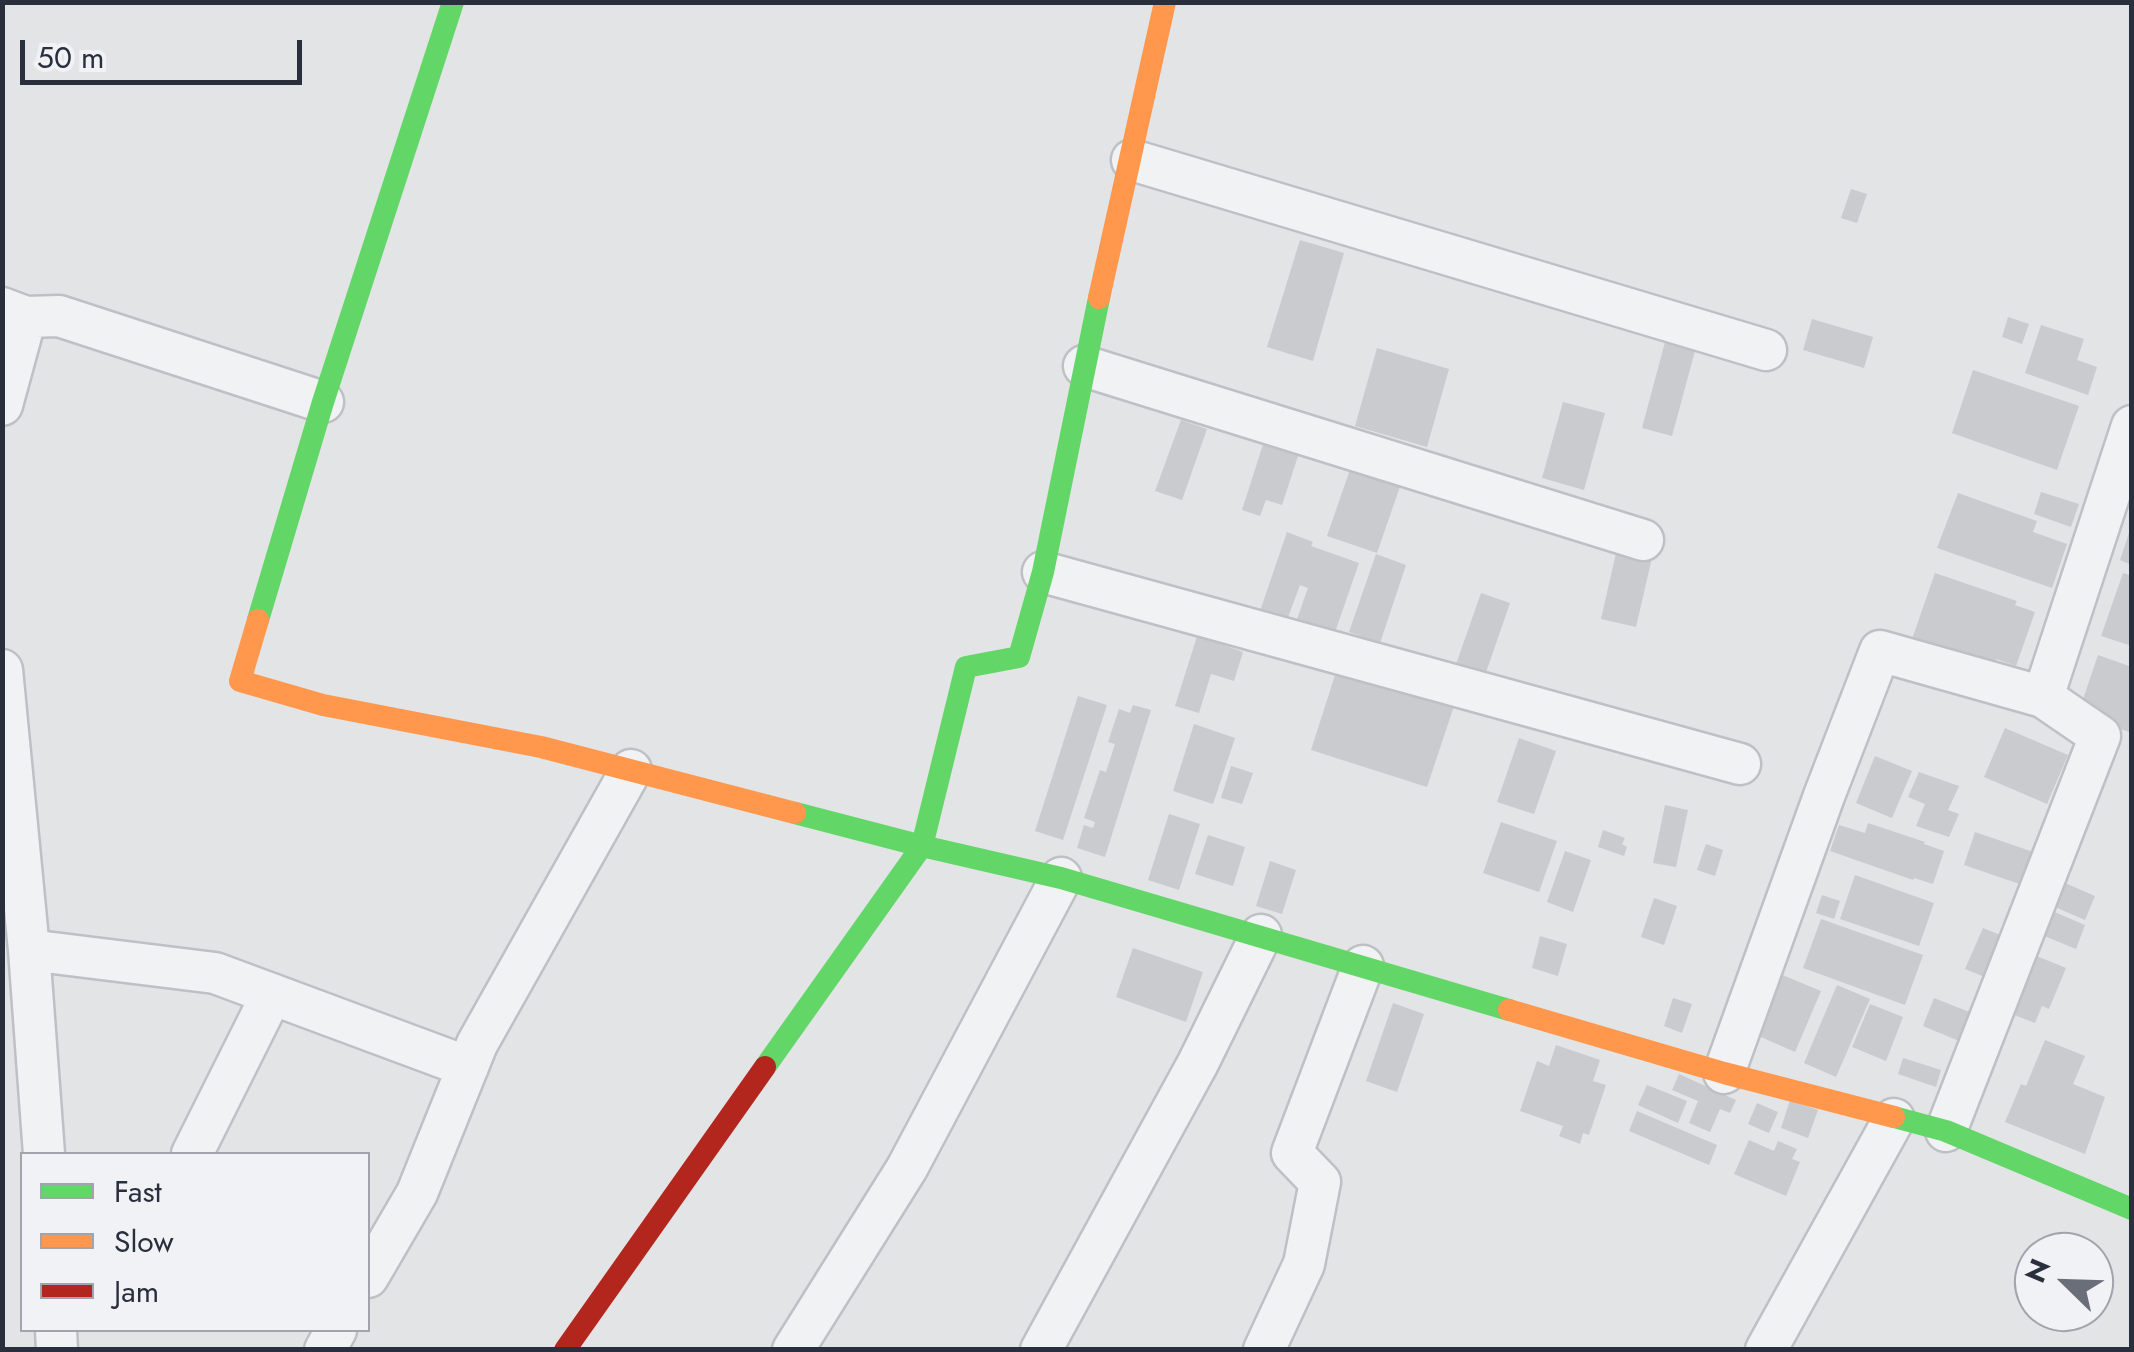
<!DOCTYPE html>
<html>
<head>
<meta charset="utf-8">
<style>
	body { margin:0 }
	#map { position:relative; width:2134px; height:1352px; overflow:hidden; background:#e2e4e6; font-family:Jost,sans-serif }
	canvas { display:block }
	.frame { position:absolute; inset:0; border:5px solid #2a2f3e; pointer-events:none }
	.legend { position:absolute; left:20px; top:1152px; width:350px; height:180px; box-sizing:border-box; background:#f0f2f6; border:2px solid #a1a4ac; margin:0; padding:12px 18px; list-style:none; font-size:30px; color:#2a2f3e }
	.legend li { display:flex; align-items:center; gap:20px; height:50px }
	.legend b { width:50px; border:2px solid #a1a4ac }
	.north { position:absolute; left:2014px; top:1232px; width:100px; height:100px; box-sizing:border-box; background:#f0f2f6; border:2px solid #a1a4ac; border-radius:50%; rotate:293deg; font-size:28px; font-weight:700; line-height:40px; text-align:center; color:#2a2f3e }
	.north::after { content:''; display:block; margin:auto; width:35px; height:45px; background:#6a6e79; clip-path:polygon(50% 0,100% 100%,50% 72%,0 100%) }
	.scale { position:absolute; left:20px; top:40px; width:282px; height:45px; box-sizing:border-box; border:5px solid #2a2f3e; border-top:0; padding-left:12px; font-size:30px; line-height:35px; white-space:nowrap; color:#2a2f3e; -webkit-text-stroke:8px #f0f2f6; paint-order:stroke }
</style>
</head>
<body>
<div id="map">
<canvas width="2134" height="1352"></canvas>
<div class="frame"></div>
<ul class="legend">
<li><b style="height:12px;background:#63d668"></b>Fast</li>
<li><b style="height:12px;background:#ff974d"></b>Slow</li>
<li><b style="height:12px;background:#b3261e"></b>Jam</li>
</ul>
<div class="north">N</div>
<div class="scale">50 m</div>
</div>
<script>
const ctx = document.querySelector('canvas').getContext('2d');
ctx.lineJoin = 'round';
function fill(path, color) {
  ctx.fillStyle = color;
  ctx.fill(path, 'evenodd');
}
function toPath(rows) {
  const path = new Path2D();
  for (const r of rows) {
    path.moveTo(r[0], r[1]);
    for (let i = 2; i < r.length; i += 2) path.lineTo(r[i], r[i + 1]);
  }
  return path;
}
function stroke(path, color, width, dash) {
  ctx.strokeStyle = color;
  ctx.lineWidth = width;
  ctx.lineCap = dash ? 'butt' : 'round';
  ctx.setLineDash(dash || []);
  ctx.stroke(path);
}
fill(toPath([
	[1851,189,1867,194,1857,223,1841,218],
	[1300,240,1344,253,1313,361,1267,347],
	[2008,317,2029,324,2022,344,2002,337],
	[1812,319,1873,337,1864,368,1803,350],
	[2041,325,2084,339,2077,360,2097,367,2088,395,2025,373],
	[1665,342,1695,351,1672,436,1642,428],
	[1377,348,1449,369,1427,447,1355,426],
	[1973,370,2079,406,2057,470,1952,433],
	[1563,402,1605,413,1584,490,1542,478],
	[1181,420,1207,429,1182,500,1155,491],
	[1266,435,1299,453,1282,505,1266,500,1260,516,1242,510],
	[1354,458,1404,475,1377,553,1327,536],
	[2041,492,2079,504,2071,527,2034,514],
	[1958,493,2037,521,2033,532,2067,544,2052,588,1937,548],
	[2131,527,2132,527,2132,565,2120,560],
	[1287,532,1313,542,1311,546,1359,563,1334,635,1296,622,1308,588,1300,585,1287,620,1260,611],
	[1619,540,1654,549,1636,627,1601,619],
	[1376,554,1406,565,1380,643,1349,632],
	[1935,573,2017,601,2015,605,2035,612,2016,666,1996,659,1993,670,1911,642],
	[2123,573,2132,576,2132,646,2101,636],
	[1481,593,1510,603,1483,681,1454,670],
	[1200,627,1224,635,1221,644,1243,652,1234,681,1211,674,1199,713,1175,706],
	[2098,655,2132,667,2132,733,2078,714],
	[1337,669,1454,706,1427,787,1311,750],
	[1078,696,1107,705,1063,840,1035,831],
	[1133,705,1151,710,1105,857,1077,848,1084,825,1093,828,1095,822,1084,818,1100,770,1106,772,1115,744,1108,742,1119,709,1130,713],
	[1194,724,1235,738,1213,804,1173,791],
	[2005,728,2068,755,2047,804,1984,777],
	[1519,738,1556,751,1534,814,1497,802],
	[1875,756,1912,771,1892,818,1856,803],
	[1231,766,1253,773,1242,804,1221,798],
	[1919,772,1959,786,1948,810,1959,814,1949,837,1916,826,1925,804,1908,797],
	[1665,805,1688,810,1676,867,1653,863],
	[1169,814,1200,824,1179,890,1148,880],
	[1501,822,1557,841,1539,892,1483,873],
	[1868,823,1925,842,1924,844,1944,851,1933,884,1914,878,1913,880,1830,851,1839,825,1865,833],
	[1603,830,1625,838,1622,844,1627,847,1624,856,1598,847],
	[1975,832,2048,857,2037,890,1964,865],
	[1208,835,1245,847,1233,886,1195,874],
	[1706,844,1723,850,1715,876,1697,870],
	[1565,851,1591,860,1573,912,1547,902],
	[1270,861,1296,870,1282,914,1256,906],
	[1855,875,1934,903,1919,946,1840,919],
	[2065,883,2095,896,2085,920,2055,907],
	[1822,895,1840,901,1834,919,1816,913],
	[1654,898,1677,906,1664,945,1641,937],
	[2052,911,2085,925,2076,949,2042,935],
	[1821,919,1923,955,1905,1005,1803,968],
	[1983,928,2015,941,1997,982,1965,969],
	[1540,936,1567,944,1558,976,1532,968],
	[1133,948,1203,972,1186,1022,1116,997],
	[2034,955,2066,968,2049,1009,2042,1006,2035,1023,2009,1013],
	[1780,974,1821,991,1795,1052,1754,1034],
	[1837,985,1870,999,1836,1077,1804,1063],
	[1673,998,1692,1004,1682,1033,1664,1026],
	[1934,998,1982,1017,1971,1046,1923,1026],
	[1393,1003,1424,1014,1397,1092,1366,1081],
	[1870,1004,1903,1017,1886,1061,1852,1047],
	[2045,1040,2085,1056,2073,1084,2105,1097,2085,1154,2005,1122,2021,1084,2026,1086],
	[1556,1045,1600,1060,1593,1081,1606,1085,1589,1135,1583,1133,1580,1144,1559,1136,1563,1126,1520,1111,1537,1061,1549,1066],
	[1903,1058,1941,1070,1936,1087,1898,1074],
	[1679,1074,1736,1100,1730,1113,1720,1109,1710,1132,1689,1123,1698,1101,1672,1090],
	[1647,1085,1687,1101,1678,1123,1638,1105],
	[1790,1100,1818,1110,1808,1138,1781,1128],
	[1757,1103,1778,1112,1769,1133,1748,1124],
	[1637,1111,1717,1145,1709,1165,1629,1131],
	[1749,1140,1774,1151,1778,1141,1797,1149,1792,1159,1800,1162,1786,1196,1734,1174]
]), '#c9cbce');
const street = toPath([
	[1132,160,1766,350],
	[2,308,26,317,59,316,323,402],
	[1084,366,1643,540],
	[2,405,26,317],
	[1043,572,1740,764],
	[2,670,29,950],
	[1724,1073,1824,796,1880,651,2043,697,2132,426],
	[1946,1131,2100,736,2043,697],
	[44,1154,29,950,215,973,468,1067],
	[192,1154,272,994],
	[368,1277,417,1193,477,1044,631,770],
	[56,1330,57,1350],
	[325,1350,336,1330],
	[793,1350,907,1168,1061,878],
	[1041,1350,1198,1063,1261,935],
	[1264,1350,1304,1264,1320,1182,1292,1153,1363,966],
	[1766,1350,1894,1119]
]);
stroke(street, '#bfc0c3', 45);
stroke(street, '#f1f2f4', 40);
stroke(toPath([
	[258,620,323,402,453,2],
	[795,813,922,846,1061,878,1509,1010],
	[765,1067,922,846,966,667,1019,657,1043,572,1099,298],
	[1894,1117,1946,1131,2132,1209]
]), '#63d668', 22);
stroke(toPath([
	[1099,298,1165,2],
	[258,620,240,681,323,705,541,747,795,813],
	[1509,1010,1724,1073,1894,1117]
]), '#ff974d', 22);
stroke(toPath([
	[565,1350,765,1067]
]), '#b3261e', 22);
</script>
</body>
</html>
